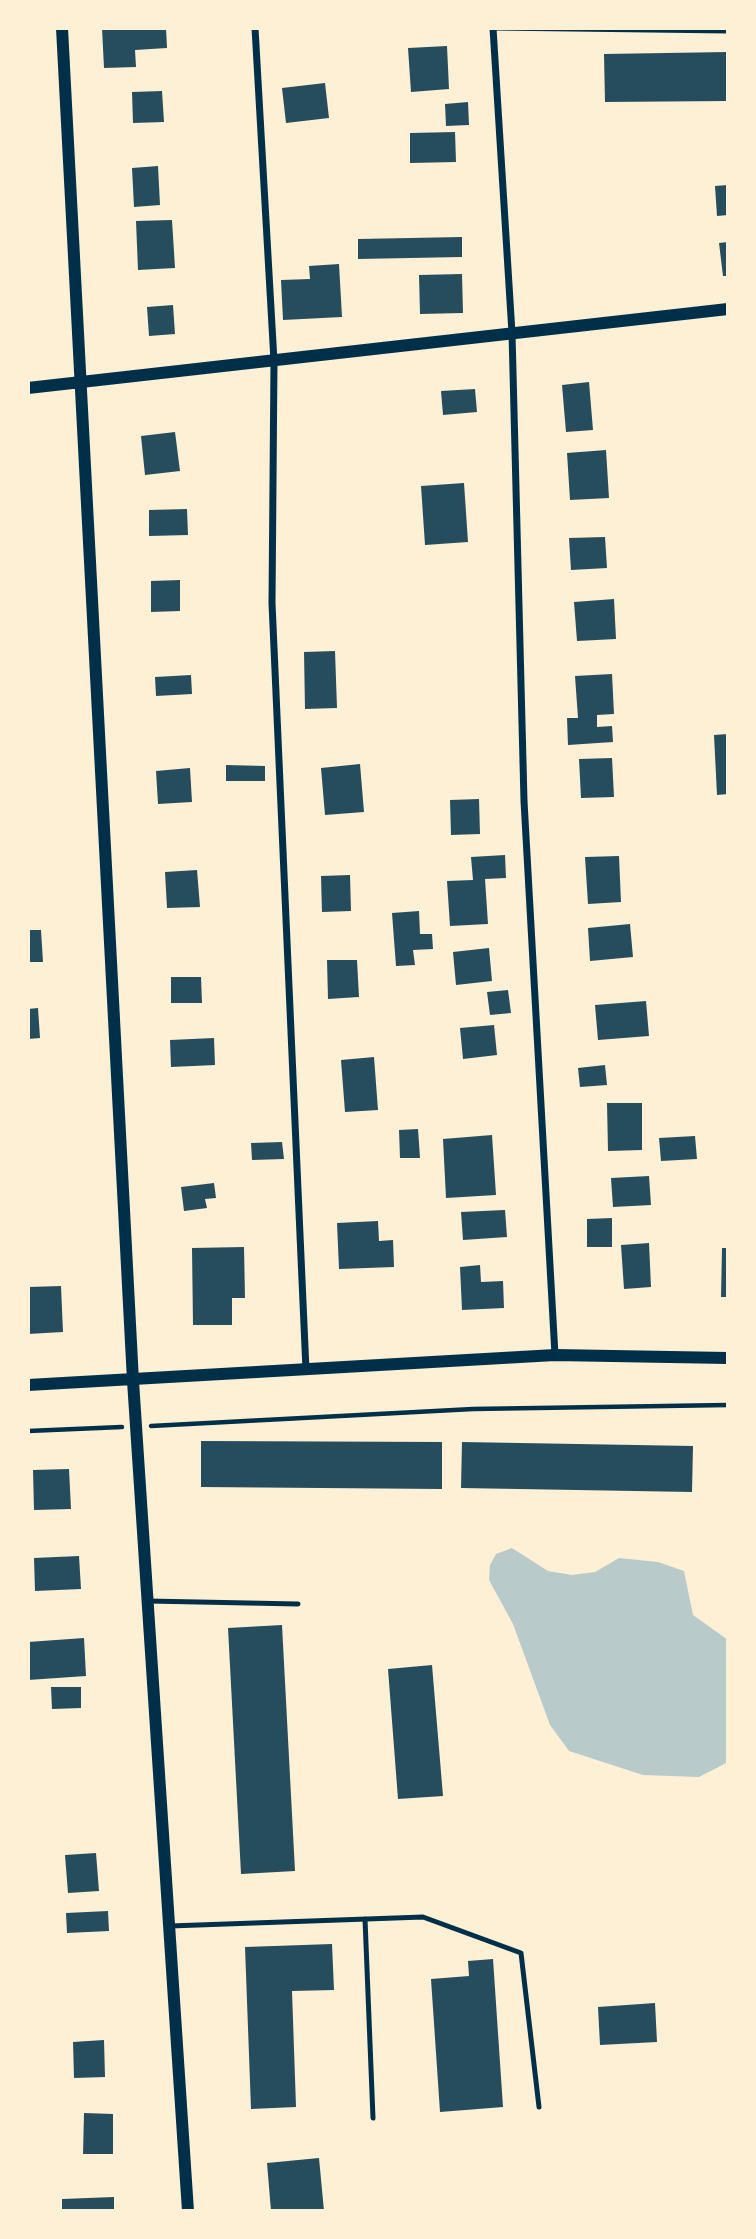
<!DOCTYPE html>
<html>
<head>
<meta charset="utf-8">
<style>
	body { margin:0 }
	#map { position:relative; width:756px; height:2239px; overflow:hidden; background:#fdf0d5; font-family:"PT Sans Narrow",sans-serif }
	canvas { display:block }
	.frame { position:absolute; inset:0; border:30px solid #fdf0d5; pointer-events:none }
</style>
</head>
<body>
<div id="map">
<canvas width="756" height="2239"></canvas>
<div class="frame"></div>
</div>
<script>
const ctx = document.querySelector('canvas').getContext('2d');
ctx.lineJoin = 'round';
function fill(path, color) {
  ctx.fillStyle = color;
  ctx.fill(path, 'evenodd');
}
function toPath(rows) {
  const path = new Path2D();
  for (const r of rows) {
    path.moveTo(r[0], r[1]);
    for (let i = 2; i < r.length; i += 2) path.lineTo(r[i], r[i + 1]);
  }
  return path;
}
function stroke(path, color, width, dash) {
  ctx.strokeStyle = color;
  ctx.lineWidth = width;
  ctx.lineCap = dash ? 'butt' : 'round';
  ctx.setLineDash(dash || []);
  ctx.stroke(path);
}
fill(toPath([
	[512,1548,548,1571,572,1575,595,1572,619,1558,658,1562,684,1571,693,1615,728,1640,728,1762,699,1777,643,1775,569,1751,550,1725,513,1624,489,1580,490,1565,496,1554]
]), '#b9caca');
fill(toPath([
	[102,28,166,28,167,48,135,50,136,67,104,68],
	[447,46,449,89,411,92,408,48],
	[728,52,728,101,605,102,604,54],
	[325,83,329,118,286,123,282,88],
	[162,91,164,122,133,123,132,92],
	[468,102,469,125,446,126,445,104],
	[455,132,456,162,410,163,410,133],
	[158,166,160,205,134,207,132,168],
	[728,185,728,215,717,216,715,186],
	[172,220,175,268,138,270,136,221],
	[462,237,462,257,358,259,358,239],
	[728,242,728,276,723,276,719,243],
	[339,264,342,317,283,320,281,280,310,279,309,266],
	[462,274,463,313,420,314,419,275],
	[173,305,175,334,149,336,147,307],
	[589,382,593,430,566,432,562,385],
	[475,389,477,412,443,415,441,391],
	[175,432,180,471,145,475,141,436],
	[606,450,609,498,570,500,567,453],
	[464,483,468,542,425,545,421,486],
	[187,509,188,535,149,536,149,510],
	[605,537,607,568,571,570,569,538],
	[180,580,180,611,151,612,151,581],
	[614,599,616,639,577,641,574,602],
	[335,651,337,708,305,709,304,652],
	[612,674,614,714,597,715,597,727,612,726,613,742,568,745,567,718,578,718,575,676],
	[191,675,192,694,156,696,155,677],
	[728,734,728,794,717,795,714,735],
	[612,758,614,797,581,798,579,759],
	[360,764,364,812,325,815,321,768],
	[226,765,265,766,265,781,226,781],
	[190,768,192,802,158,804,156,771],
	[479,799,480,834,451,835,450,800],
	[505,855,506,878,485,879,488,924,450,926,447,881,473,880,471,857],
	[619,856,621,902,588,904,585,857],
	[197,870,200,907,167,908,165,872],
	[350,875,351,911,322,912,321,876],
	[419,911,420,934,432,934,433,949,413,950,415,965,396,966,392,913],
	[630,924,633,957,590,961,588,928],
	[28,930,41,930,43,962,28,962],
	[489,948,492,981,456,985,453,952],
	[327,960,357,960,359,997,328,999],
	[171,977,201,977,202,1003,171,1003],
	[508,990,511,1013,490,1015,487,992],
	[646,1001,649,1036,598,1040,595,1005],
	[38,1008,40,1038,28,1039,28,1009],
	[494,1025,497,1055,463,1059,460,1028],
	[214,1038,215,1065,171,1067,170,1040],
	[374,1057,378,1110,345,1112,341,1060],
	[605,1065,607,1085,580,1087,578,1068],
	[607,1103,642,1103,642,1150,608,1151],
	[418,1129,420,1158,400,1158,399,1130],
	[492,1135,496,1195,446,1198,443,1139],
	[695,1136,697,1159,661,1161,659,1138],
	[282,1142,284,1159,252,1160,251,1143],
	[649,1176,651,1205,613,1207,611,1178],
	[214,1183,216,1198,205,1199,207,1208,184,1211,181,1187],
	[505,1210,507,1237,463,1240,461,1212],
	[612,1218,612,1247,587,1247,587,1219],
	[378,1221,379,1241,393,1240,394,1267,339,1269,337,1223],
	[649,1243,651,1287,624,1289,621,1245],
	[244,1247,245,1298,232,1298,232,1325,193,1325,192,1248],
	[722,1248,728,1248,728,1297,721,1297],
	[480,1265,481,1282,503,1281,504,1308,462,1310,460,1267],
	[61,1286,63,1332,28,1334,28,1287],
	[201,1441,442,1442,442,1489,201,1487],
	[462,1442,693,1446,692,1492,461,1488],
	[69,1469,71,1509,34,1510,33,1470],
	[79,1556,81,1589,35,1591,34,1558],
	[282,1625,295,1871,241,1874,228,1628],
	[84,1638,86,1676,28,1680,28,1642],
	[432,1665,443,1796,398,1799,388,1669],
	[51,1687,81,1687,81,1708,52,1709],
	[96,1853,99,1891,68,1893,65,1855],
	[108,1911,109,1931,67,1933,66,1913],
	[332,1944,334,1990,292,1991,296,2107,251,2109,245,1947],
	[493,1959,503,2107,440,2112,431,1979,469,1976,468,1961],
	[655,2003,657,2042,600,2045,598,2007],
	[104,2040,105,2077,74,2078,73,2042],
	[84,2113,113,2114,113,2154,83,2154],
	[319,2158,324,2211,271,2211,267,2163],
	[114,2197,114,2211,62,2211,62,2199]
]), '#264d5e');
stroke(toPath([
	[151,1426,473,1409,728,1405],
	[28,1431,122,1427]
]), '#003049', 4.5);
stroke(toPath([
	[493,28,728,31],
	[148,1601,298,1604],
	[365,1919,373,2118],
	[170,1926,423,1917,521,1953,539,2107]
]), '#003049', 5);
stroke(toPath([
	[255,28,274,361,272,603,306,1370],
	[493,28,512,333,524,801,555,1355]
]), '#003049', 7);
stroke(toPath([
	[62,28,133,1381,188,2211],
	[28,388,728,309],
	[28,1385,555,1355,728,1358]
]), '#003049', 12);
</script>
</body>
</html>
